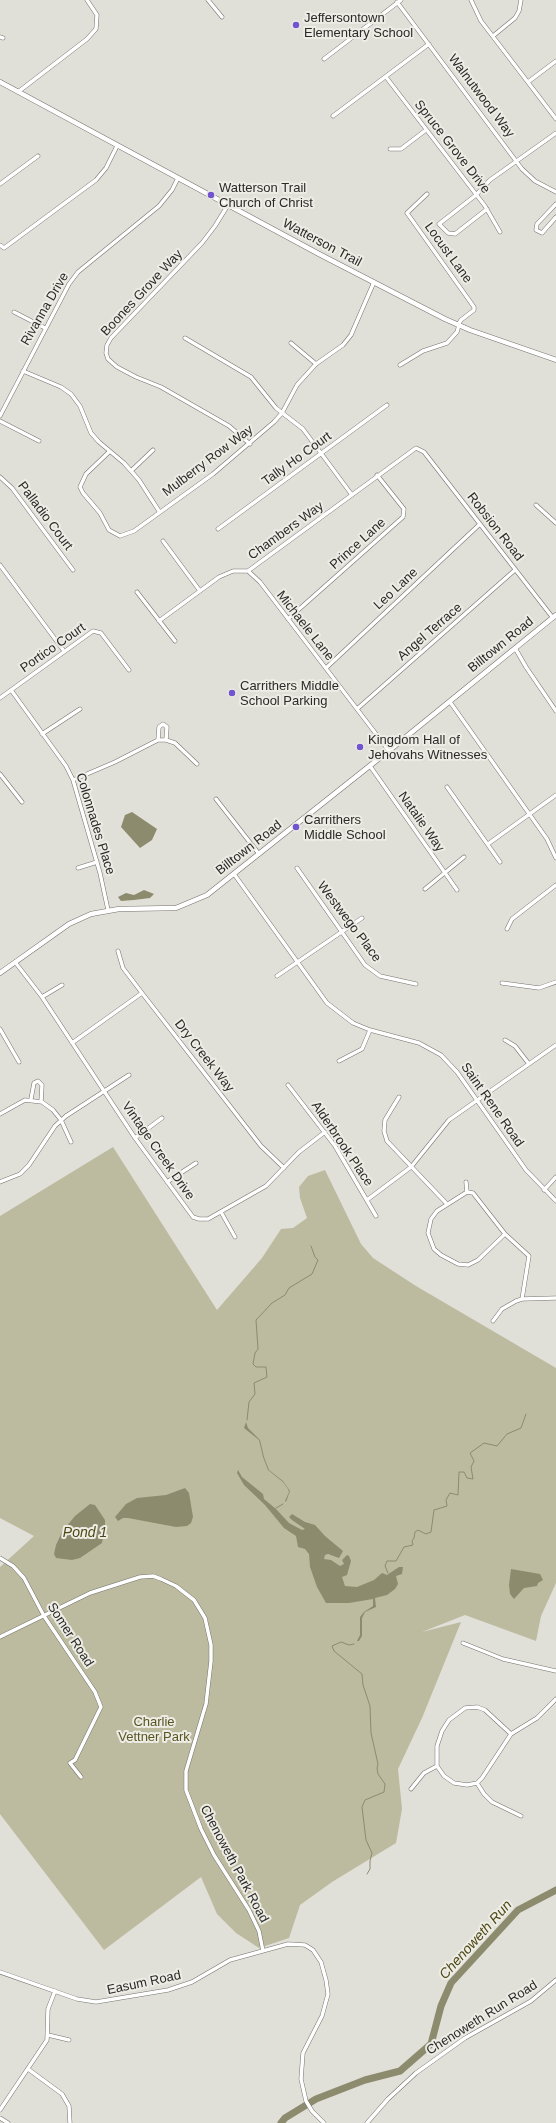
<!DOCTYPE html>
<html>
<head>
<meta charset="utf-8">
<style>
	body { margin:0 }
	canvas { display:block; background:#e0dfd8 }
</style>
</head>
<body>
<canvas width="556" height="2123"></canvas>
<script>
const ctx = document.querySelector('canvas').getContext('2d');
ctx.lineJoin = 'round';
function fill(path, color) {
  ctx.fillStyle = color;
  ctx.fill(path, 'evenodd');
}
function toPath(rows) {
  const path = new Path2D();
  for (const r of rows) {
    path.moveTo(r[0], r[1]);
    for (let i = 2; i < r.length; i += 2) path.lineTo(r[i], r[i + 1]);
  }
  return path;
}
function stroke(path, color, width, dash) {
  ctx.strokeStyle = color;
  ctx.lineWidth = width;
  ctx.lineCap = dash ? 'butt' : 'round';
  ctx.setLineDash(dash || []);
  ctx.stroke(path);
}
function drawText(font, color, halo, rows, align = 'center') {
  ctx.font = font + ' Helvetica,sans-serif';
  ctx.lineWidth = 4;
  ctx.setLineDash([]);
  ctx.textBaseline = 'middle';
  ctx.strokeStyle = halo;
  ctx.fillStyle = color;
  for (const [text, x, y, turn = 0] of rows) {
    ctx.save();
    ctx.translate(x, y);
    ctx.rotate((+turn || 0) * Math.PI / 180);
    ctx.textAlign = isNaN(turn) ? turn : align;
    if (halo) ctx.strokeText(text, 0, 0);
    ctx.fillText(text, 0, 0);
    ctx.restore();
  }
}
fill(toPath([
	[113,1147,217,1310,262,1258,281,1229,293,1228,307,1218,300,1198,299,1187,308,1176,325,1170,361,1244,373,1258,416,1286,556,1368,556,1583,541,1616,536,1641,465,1615,422,1632,461,1622,422,1718,398,1769,402,1809,396,1843,332,1882,300,1905,289,1938,259,1948,236,1933,217,1914,201,1877,104,1950,0,1814,0,1567,34,1536,0,1518,0,1216]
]), '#bdbb9f');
fill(toPath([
	[132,812,157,829,152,840,140,848,121,827,125,815],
	[144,890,154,894,150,898,134,900,121,901,118,897,126,893,134,895],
	[246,1422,248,1428,260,1440,264,1457,269,1470,283,1481,290,1491,286,1502,285,1501,289,1492,288,1489,283,1482,268,1470,263,1457,259,1440,244,1428],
	[238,1470,242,1477,263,1494,264,1499,276,1509,289,1523,302,1530,305,1529,292,1520,289,1517,292,1514,305,1522,315,1525,325,1536,343,1551,339,1558,328,1554,325,1555,324,1559,331,1560,340,1566,344,1564,342,1560,347,1555,349,1556,351,1561,347,1575,342,1577,345,1586,357,1587,374,1580,382,1573,387,1575,399,1567,403,1567,402,1574,396,1576,398,1584,395,1589,387,1595,375,1598,376,1607,365,1612,362,1618,362,1636,359,1641,357,1641,360,1635,360,1617,364,1612,373,1606,373,1599,349,1603,326,1603,317,1587,310,1567,309,1554,305,1549,298,1547,296,1536,284,1528,265,1505,244,1485,237,1473],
	[185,1488,189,1493,193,1517,191,1523,187,1526,176,1527,128,1518,123,1518,118,1521,115,1517,126,1504,137,1498,166,1495],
	[90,1504,95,1505,105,1520,105,1526,102,1543,80,1558,72,1560,56,1558,54,1554,56,1545,62,1532,75,1516],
	[511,1569,540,1574,543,1580,538,1583,537,1586,524,1588,514,1599,510,1594,509,1585]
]), '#8d8b6e');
stroke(toPath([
	[247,1420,249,1402,255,1394,254,1383,267,1377,266,1367,256,1367,253,1364,255,1353,258,1349,256,1320,272,1303,285,1295,289,1288,312,1274,318,1260,315,1257,311,1246],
	[276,1508,283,1504],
	[388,1573,385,1566,387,1561,396,1561,404,1547,413,1545,412,1541,414,1538,415,1532,418,1530,426,1534,431,1532,434,1510,447,1506,446,1500,450,1493,458,1495,459,1472,464,1472,467,1478,473,1479,471,1467,474,1461,470,1453,484,1443,497,1446,507,1434,521,1428,526,1414],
	[354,1644,349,1645,341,1642,332,1646,334,1651,362,1674,363,1685,370,1706,371,1733,378,1764,377,1768,378,1774,385,1784,384,1792,365,1800,362,1807,366,1840,372,1853,370,1861,370,1869,367,1874]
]), '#8d8b6e', 1);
stroke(toPath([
	[281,2123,285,2118,316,2099,365,2080,400,2071,431,2044,441,2006,451,1983,518,1910,556,1890]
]), '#8d8b6e', 7);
const minor = toPath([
	[208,0,222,17],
	[471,0,481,21,556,119],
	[397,2,522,169,535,181,556,192],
	[493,36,515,18,519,11,521,0],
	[0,37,3,38],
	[324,59,401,0],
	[386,77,485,206,500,232],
	[528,82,556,61],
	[18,92,87,39,96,29,97,15,87,0],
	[333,116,429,44],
	[390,149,401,149,426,130],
	[0,184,38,156],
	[427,194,407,213,474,307,474,310,461,320,458,325],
	[556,204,537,224,536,230,542,233,556,217],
	[228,205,215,226,202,243,111,338,107,345,106,353,108,359,117,367,136,377,161,387,229,426,250,444],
	[487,209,455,234,448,233,439,224,476,195,490,180,556,133],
	[0,245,4,248,96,180,106,168,117,146],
	[14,312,45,328],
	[185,338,251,377,276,408,303,429,352,495],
	[291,343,316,364],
	[400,365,423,351,447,343,457,332,459,325],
	[23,371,61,387,71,394,80,406,91,433,99,442,124,463,139,480,159,511],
	[0,416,69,284,78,272,159,206,172,190,178,178],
	[0,421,39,441],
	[109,452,86,474,80,487,83,493,100,513,109,530,120,536,134,531,213,474,274,422,282,413,297,385,316,364,343,345,351,335,374,282],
	[131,471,153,450],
	[0,477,12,488,73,570],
	[536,505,556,523],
	[218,529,387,405],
	[163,541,200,591],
	[0,565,64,651],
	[248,571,260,582,389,751],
	[137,592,175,641],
	[288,619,403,517,404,509,377,475],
	[159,621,219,577,233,571,248,571,416,448,424,452,553,618],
	[515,648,526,667,556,711],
	[326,668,480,524],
	[11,690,66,766,73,780,100,873,108,910],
	[0,698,93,631,101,633,129,670],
	[450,702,547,839,556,858],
	[357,709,515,570],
	[42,734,80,709],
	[158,740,159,727,163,724,167,727,166,740],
	[370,766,457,890],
	[0,774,22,802],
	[73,780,115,762,158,740,166,740,175,743,197,764],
	[447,787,500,862],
	[216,799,259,854],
	[488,844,556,795],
	[78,868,97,862],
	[297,868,365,965,380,976,416,984],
	[234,874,327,1003,353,1023,370,1030,419,1043,441,1055,457,1072,526,1170,556,1201],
	[425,889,464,857],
	[507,929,512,919,556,885],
	[118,951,123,968,142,993,261,1146,284,1168],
	[15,962,42,997,135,1138,193,1217,199,1219,208,1219,266,1186,299,1152,325,1132],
	[277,976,362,918],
	[502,983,539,988,556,982],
	[42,997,62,985],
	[0,1029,19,1062],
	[505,1040,515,1046,529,1064],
	[72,1043,142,993],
	[339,1061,362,1049,370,1030],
	[288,1085,335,1146,376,1216],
	[399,1097,385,1120,384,1131,387,1141,447,1204],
	[31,1099,34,1083,38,1081,42,1085,41,1102],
	[0,1114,25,1100,42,1102,53,1110,61,1120,71,1142],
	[135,1138,162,1118],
	[0,1182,20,1174,29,1165,55,1126,66,1116,129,1075],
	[167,1182,196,1163],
	[466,1182,467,1192],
	[544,1190,556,1177],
	[467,1192,437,1211,431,1219,428,1233,434,1249,441,1255,458,1264,468,1265,478,1260,505,1234],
	[467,1192,473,1193,505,1234,529,1256,522,1299],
	[367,1200,411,1167,449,1120,556,1045],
	[221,1212,235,1237],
	[493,1321,502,1309,516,1301,522,1299,556,1298],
	[0,1558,13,1566,24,1578,44,1616,95,1692,101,1707,75,1760,70,1763,81,1777],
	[0,1637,90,1593,140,1577,153,1576,161,1579,176,1586,194,1600,205,1618,211,1645,211,1661,206,1704,186,1771,186,1790,201,1829,214,1855,249,1910,259,1931,263,1951],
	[463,1643,503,1659,556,1671],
	[511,1734,485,1710,477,1707,465,1708,449,1720,442,1731,437,1746,437,1766,444,1776,454,1783,467,1785,477,1783,482,1778,511,1734,537,1718,556,1699],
	[477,1783,484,1794,492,1802,521,1816],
	[411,1789,424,1773,437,1766],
	[0,1972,77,1999,96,2002,168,1990,192,1982,230,1960,288,1944,305,1945,313,1950,321,1962,326,1980,328,1994,322,2016,303,2053,301,2079,306,2101,312,2111,324,2123],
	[48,2035,69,2040],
	[28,2069,62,2094,69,2106,70,2123],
	[0,2110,47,2040,48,2009,55,1991],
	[0,2118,8,2123],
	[367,2123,388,2099,416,2073,465,2038,531,2001,556,1980]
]);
const secondary = toPath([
	[0,82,319,254,445,319,470,330,556,360],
	[0,973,69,924,91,914,119,909,176,908,207,895,396,745,556,615]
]);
stroke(minor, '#74736d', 4.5);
stroke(secondary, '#74736d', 5.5);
stroke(minor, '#fff', 3.5);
stroke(secondary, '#fff', 4.5);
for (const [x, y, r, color] of [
	[296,25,4,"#7254ce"],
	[211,195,4,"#7254ce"],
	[232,693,4,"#7254ce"],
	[360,747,4,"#7254ce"],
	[296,827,4,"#7254ce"]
]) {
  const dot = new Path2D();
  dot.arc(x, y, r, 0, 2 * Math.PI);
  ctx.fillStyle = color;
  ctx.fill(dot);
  stroke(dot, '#edece5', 1.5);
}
drawText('13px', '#2b2a28', '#edece5', [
	["Jeffersontown",304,18],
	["Elementary School",304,33],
	["Watterson Trail",219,188],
	["Church of Christ",219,203],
	["Carrithers Middle",240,686],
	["School Parking",240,701],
	["Kingdom Hall of",368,740],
	["Jehovahs Witnesses",368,755],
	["Carrithers",304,820],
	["Middle School",304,835]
], 'left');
drawText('13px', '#2b2a28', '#edece5', [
	["Walnutwood Way",481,96,53],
	["Spruce Grove Drive",452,147,52],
	["Watterson Trail",322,243,28],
	["Locust Lane",448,253,54],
	["Boones Grove Way",142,293,-47],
	["Rivanna Drive",45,309,-60],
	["Tally Ho Court",297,459,-36],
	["Mulberry Row Way",208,461,-37],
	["Palladio Court",45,516,53],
	["Robsion Road",495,527,52],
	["Chambers Way",286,531,-36],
	["Prince Lane",358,544,-42],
	["Leo Lane",396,589,-43],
	["Michaele Lane",305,626,52],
	["Angel Terrace",430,632,-41],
	["Billtown Road",501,645,-39],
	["Portico Court",53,648,-35],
	["Natalie Way",421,822,55],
	["Colonnades Place",95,824,73],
	["Billtown Road",249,848,-38],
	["Westwego Place",349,922,53],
	["Dry Creek Way",204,1056,52],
	["Saint Rene Road",492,1105,55],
	["Alderbrook Place",342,1144,56],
	["Vintage Creek Drive",158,1151,55],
	["Somer Road",70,1635,57],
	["Chenoweth Park Road",234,1864,62],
	["Easum Road",144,1983,-12],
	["Chenoweth Run Road",482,2018,-32]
]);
drawText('13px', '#595421', '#edece5', [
	["Charlie",154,1722],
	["Vettner Park",154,1737]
]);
drawText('italic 14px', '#4d4814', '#edece5', [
	["Pond 1",85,1533],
	["Chenoweth Run",476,1940,-48]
]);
</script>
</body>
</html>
